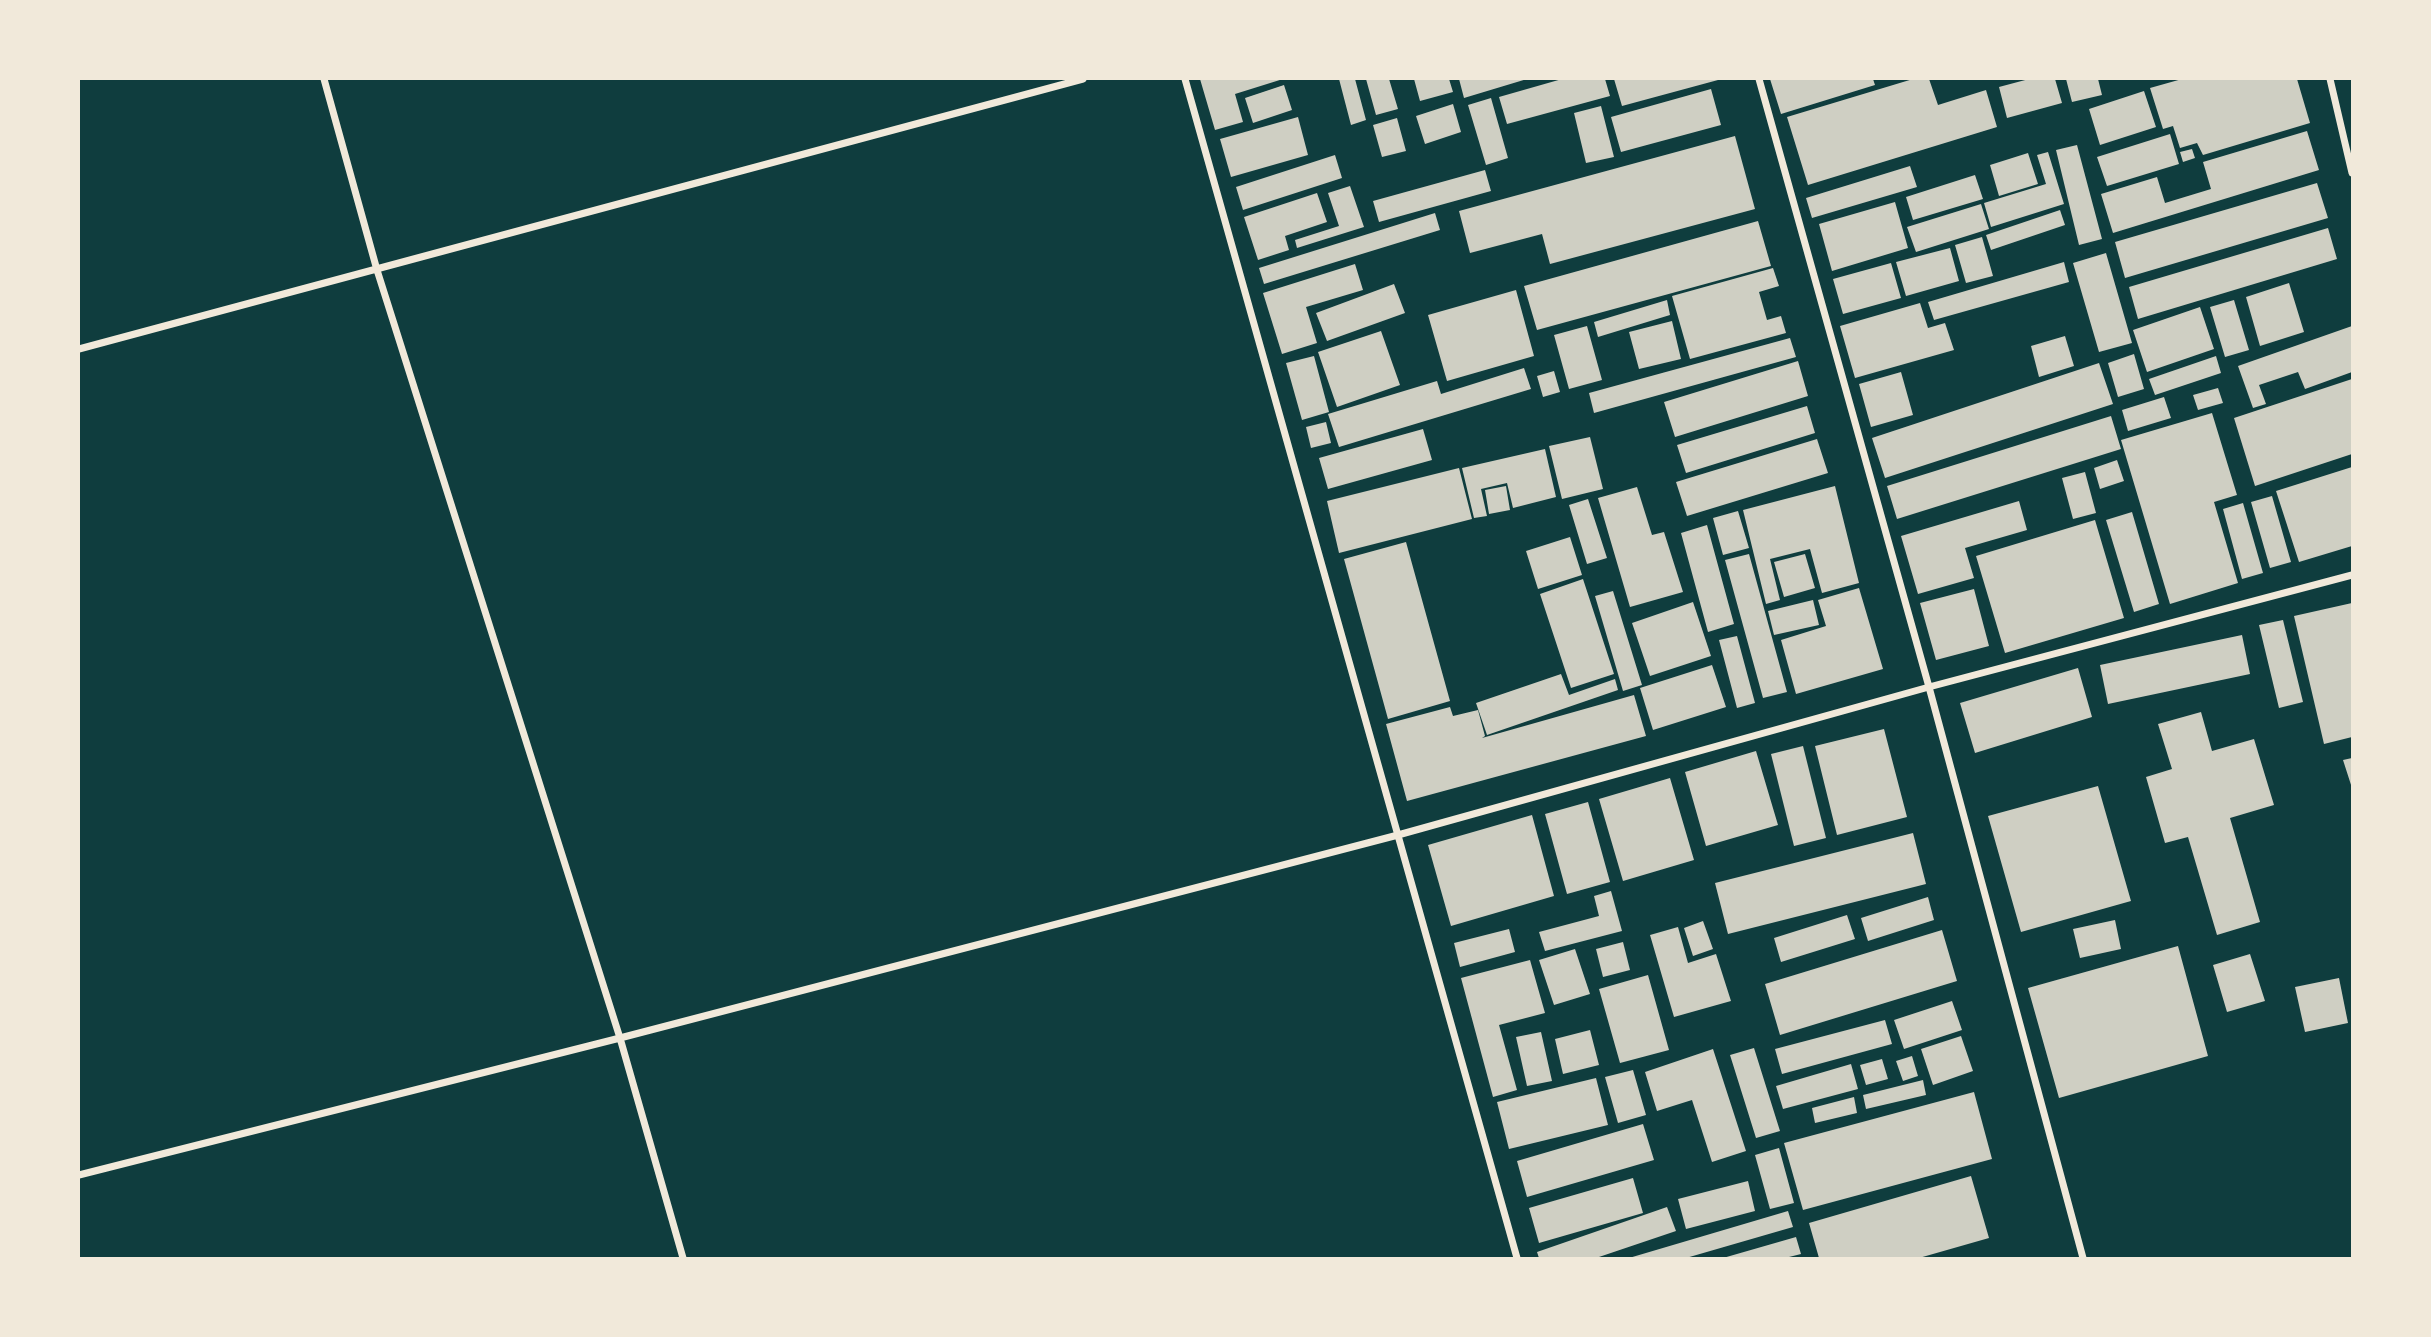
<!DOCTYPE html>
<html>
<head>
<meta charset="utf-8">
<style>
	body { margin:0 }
	#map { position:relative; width:2431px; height:1337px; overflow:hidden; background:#0f3d3e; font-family:"Titillium Web",sans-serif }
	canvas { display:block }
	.frame { position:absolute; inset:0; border:80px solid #f1e9da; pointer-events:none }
</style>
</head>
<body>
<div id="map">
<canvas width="2431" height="1337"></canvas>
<div class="frame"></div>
</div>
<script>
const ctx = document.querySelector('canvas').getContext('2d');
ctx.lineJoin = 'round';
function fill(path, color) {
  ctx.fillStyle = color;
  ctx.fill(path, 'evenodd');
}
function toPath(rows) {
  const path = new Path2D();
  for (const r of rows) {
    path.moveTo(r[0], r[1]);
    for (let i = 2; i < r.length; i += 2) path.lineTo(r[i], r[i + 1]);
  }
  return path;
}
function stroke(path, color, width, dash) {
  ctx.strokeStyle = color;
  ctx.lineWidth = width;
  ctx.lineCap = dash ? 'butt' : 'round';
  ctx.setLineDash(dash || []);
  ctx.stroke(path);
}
fill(toPath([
	[1200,79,1283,79,1235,94,1243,122,1215,130],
	[1339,79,1355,79,1366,120,1351,125],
	[1366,79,1389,79,1398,109,1376,115],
	[1414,79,1449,79,1453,92,1420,101],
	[1459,79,1527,79,1464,98],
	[1562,79,1605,79,1610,96,1507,124,1499,97],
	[1614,79,1718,79,1718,80,1622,106],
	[1770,79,1873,79,1875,85,1781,114],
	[1913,79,1929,79,1938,105,1986,90,1997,127,1808,185,1787,117],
	[2029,79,2055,79,2062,103,2007,118,1999,87],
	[2066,79,2098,79,2102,95,2072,102],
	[2182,79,2297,79,2310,123,2203,155,2197,143,2180,148,2173,126,2163,129,2150,88],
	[1284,85,1292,110,1253,123,1245,98],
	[1711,89,1721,125,1621,152,1611,117],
	[2144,91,2156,127,2100,145,2089,109],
	[1491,98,1508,158,1486,165,1468,105],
	[1453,104,1461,132,1425,144,1416,116],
	[1601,106,1614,157,1586,163,1574,113],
	[1298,117,1308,155,1231,177,1220,139],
	[1397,118,1406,151,1382,157,1373,125],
	[2307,131,2319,170,2113,233,2101,194,2157,177,2165,203,2211,189,2203,162],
	[2170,134,2179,164,2107,186,2097,157],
	[1735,136,1755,209,1550,264,1542,234,1470,253,1459,211],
	[2077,145,2102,239,2079,245,2056,150],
	[2192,149,2195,158,2183,162,2180,152],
	[2048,152,2064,204,1991,227,1984,203,2046,184,2037,155],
	[2028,153,2038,184,1999,196,1990,165],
	[1335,155,1342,178,1243,210,1236,187],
	[1910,166,1917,187,1812,218,1806,198],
	[1485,170,1491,191,1379,222,1373,201],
	[1975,175,1983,199,1913,220,1906,197],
	[2317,183,2328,218,2125,278,2115,242],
	[1350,186,1364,227,1297,248,1295,240,1339,226,1328,193],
	[1317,193,1327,222,1285,236,1289,250,1258,260,1244,217],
	[1895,202,1908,248,1832,271,1819,224],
	[1981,204,1989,229,1916,252,1907,227],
	[2060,210,2065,225,1991,250,1986,235],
	[1435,213,1440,230,1264,284,1259,268],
	[1758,221,1771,266,1537,330,1524,286],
	[2328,228,2337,259,2138,319,2129,287],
	[1982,237,1993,276,1966,283,1955,245],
	[1950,248,1959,281,1906,296,1896,262],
	[2106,253,2132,343,2099,352,2073,263],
	[2064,262,2069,282,1934,320,1928,302],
	[1891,263,1901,298,1843,314,1833,279],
	[1355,264,1363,290,1306,307,1317,343,1282,354,1263,293],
	[1773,268,1779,286,1759,292,1767,320,1781,316,1786,333,1690,359,1672,296],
	[2289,283,2304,332,2260,346,2246,297],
	[1394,284,1405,313,1327,341,1316,313],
	[1516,290,1534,356,1447,381,1428,315],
	[1667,300,1670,315,1598,337,1594,322],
	[2234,300,2249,350,2225,357,2210,307],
	[1920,303,1928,328,1945,323,1954,350,1855,378,1840,326],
	[2200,307,2214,349,2147,372,2133,330],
	[1672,321,1681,359,1639,369,1629,332],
	[1587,326,1602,380,1569,389,1554,335],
	[2352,326,2352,372,2305,389,2298,372,2259,385,2266,404,2253,408,2238,366],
	[1381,331,1400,385,1337,407,1318,352],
	[2065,336,2074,366,2039,377,2031,346],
	[1790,338,1796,357,1594,413,1589,393],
	[2134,354,2144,389,2118,397,2108,363],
	[1314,356,1329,412,1302,420,1286,363],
	[2216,356,2221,373,2155,395,2149,379],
	[1798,361,1808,396,1675,437,1664,402],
	[2099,363,2113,404,1885,478,1872,438],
	[1524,368,1531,389,1339,447,1328,414,1437,381,1441,394],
	[1554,371,1560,392,1543,397,1537,376],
	[1901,372,1913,415,1871,427,1859,384],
	[2352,379,2352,454,2255,486,2234,418],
	[2218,388,2223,403,2198,410,2193,395],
	[2164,397,2171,418,2128,431,2122,410],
	[1807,406,1815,433,1686,473,1677,445],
	[2212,413,2237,495,2214,502,2238,583,2170,604,2121,440],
	[2111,416,2121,449,1897,519,1887,486],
	[1326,422,1331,443,1311,448,1306,427],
	[1423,429,1432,460,1328,489,1319,458],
	[1590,437,1603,489,1562,499,1549,446],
	[1817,439,1828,473,1687,516,1676,482],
	[1545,449,1556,497,1513,508,1507,483,1481,489,1487,516,1474,518,1462,468],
	[2117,460,2124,481,2100,489,2094,468],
	[2352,467,2352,546,2299,562,2276,491],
	[1459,468,1472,519,1339,553,1327,501],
	[2085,472,2096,513,2073,519,2062,478],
	[1506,486,1510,510,1489,514,1485,490],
	[1835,486,1859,583,1822,593,1810,549,1770,559,1780,600,1766,604,1743,510],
	[1637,487,1652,535,1664,532,1683,592,1630,607,1598,498],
	[2272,496,2291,562,2270,568,2251,502],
	[1588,499,1607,558,1587,564,1569,505],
	[2019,501,2027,530,1965,548,1974,578,1918,594,1901,536],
	[2243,503,2263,573,2242,579,2223,509],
	[1738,511,1749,548,1723,555,1713,518],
	[2132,512,2159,604,2134,612,2106,520],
	[2095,520,2124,618,2005,653,1976,556],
	[1707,525,1734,624,1708,632,1681,533],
	[1570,537,1582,575,1538,589,1526,551],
	[1406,542,1450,701,1388,719,1344,559],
	[1749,554,1787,692,1763,698,1725,560],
	[1805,554,1815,588,1784,597,1774,562],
	[1583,579,1614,674,1571,688,1540,594],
	[1859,588,1883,669,1796,694,1781,640,1826,626,1818,600],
	[1974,589,1989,646,1936,660,1920,603],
	[1613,591,1642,685,1623,691,1595,596],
	[1813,600,1819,625,1774,635,1768,611],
	[1693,602,1711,656,1650,676,1632,623],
	[2352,603,2352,737,2324,744,2294,616],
	[2283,620,2303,702,2279,708,2259,625],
	[2242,635,2250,674,2108,704,2100,665],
	[1737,636,1755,703,1737,708,1719,640],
	[1712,665,1726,707,1653,730,1640,688],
	[2078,668,2092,717,1975,753,1960,703],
	[1561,674,1569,695,1615,679,1618,690,1487,735,1476,703],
	[1634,695,1646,736,1407,801,1386,724,1450,707,1453,716,1478,710,1485,736,1482,738],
	[2201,712,2212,751,2254,739,2274,805,2230,818,2260,922,2217,935,2188,837,2165,843,2146,777,2172,769,2158,724],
	[1884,729,1907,817,1837,835,1815,746],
	[1803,746,1826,838,1794,846,1771,754],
	[1756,751,1778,825,1706,846,1685,772],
	[2352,758,2352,788,2343,760],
	[1670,778,1694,860,1623,881,1599,799],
	[2098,786,2131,901,2021,932,1988,816],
	[1588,802,1610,882,1567,894,1545,814],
	[1532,815,1554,896,1451,926,1428,845],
	[1913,833,1926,884,1728,934,1715,883],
	[1611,891,1622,931,1545,951,1539,932,1599,916,1594,896],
	[1928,897,1934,920,1868,941,1861,918],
	[1847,915,1855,939,1781,962,1774,938],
	[2115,920,2121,949,2080,958,2073,929],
	[1703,921,1713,949,1693,956,1684,928],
	[1678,927,1688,963,1716,954,1731,1001,1674,1017,1650,935],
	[1509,929,1515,952,1460,967,1454,943],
	[1942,930,1957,981,1780,1035,1765,984],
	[1623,942,1630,970,1603,977,1596,949],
	[2178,946,2208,1056,2059,1098,2028,988],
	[1575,949,1590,994,1554,1005,1539,960],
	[2250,954,2265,1001,2227,1012,2213,965],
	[1530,960,1545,1013,1499,1025,1517,1090,1493,1097,1461,978],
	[1648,975,1669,1050,1620,1063,1599,989],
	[2339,978,2348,1023,2305,1032,2295,987],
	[1952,1001,1962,1030,1904,1049,1894,1020],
	[1885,1020,1892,1044,1782,1074,1775,1049],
	[1590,1030,1599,1065,1563,1074,1555,1039],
	[1541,1032,1552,1081,1527,1086,1516,1037],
	[1961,1036,1973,1071,1933,1085,1921,1049],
	[1754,1048,1780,1131,1756,1138,1730,1055],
	[1713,1049,1746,1151,1712,1162,1692,1100,1657,1111,1645,1072],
	[1912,1056,1918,1076,1903,1081,1896,1061],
	[1882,1059,1888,1079,1866,1085,1860,1065],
	[1851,1064,1858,1089,1783,1109,1776,1086],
	[1633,1070,1646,1115,1618,1123,1605,1077],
	[1596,1078,1608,1125,1509,1149,1497,1102],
	[1923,1080,1926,1095,1866,1109,1863,1095],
	[1974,1092,1992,1159,1803,1210,1784,1143],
	[1854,1097,1857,1113,1815,1123,1812,1108],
	[1643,1124,1654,1160,1527,1197,1517,1161],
	[1779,1148,1794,1203,1770,1209,1755,1155],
	[1971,1176,1989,1238,1919,1258,1819,1258,1809,1223],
	[1633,1178,1643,1213,1539,1243,1529,1208],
	[1748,1181,1755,1211,1686,1229,1678,1199],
	[1667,1207,1676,1231,1596,1258,1539,1258,1537,1252],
	[1788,1211,1793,1227,1686,1258,1629,1258],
	[1796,1237,1801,1254,1785,1258,1723,1258]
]), '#cfcfc3');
stroke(toPath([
	[324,79,377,270,620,1038,683,1258],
	[1185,79,1517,1258],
	[1759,79,1929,687,2083,1258],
	[2330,79,2352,173],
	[79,349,1083,79],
	[79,1175,620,1038,1398,835,1929,687,2352,575]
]), '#f1e9da', 7);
</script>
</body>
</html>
